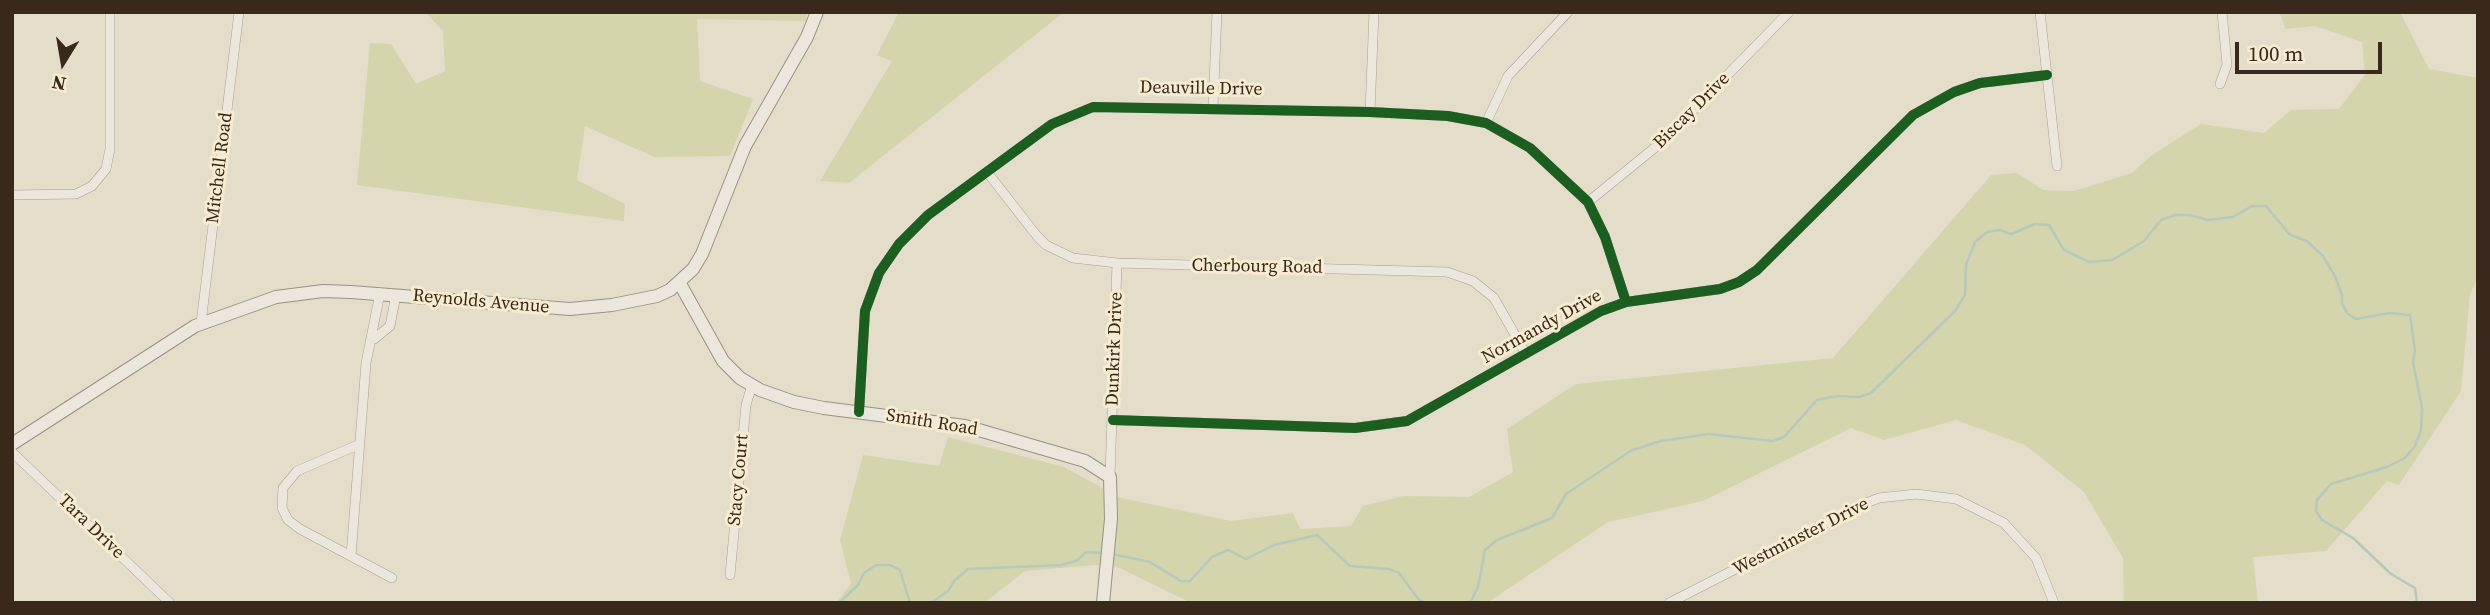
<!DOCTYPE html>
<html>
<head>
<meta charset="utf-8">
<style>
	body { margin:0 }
	#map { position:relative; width:2490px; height:615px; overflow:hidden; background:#e4ddca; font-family:"Source Serif 4",serif }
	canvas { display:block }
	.frame { position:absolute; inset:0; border:14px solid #38291c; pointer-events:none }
	.north { position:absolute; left:28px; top:28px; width:70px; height:70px; -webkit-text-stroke:5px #f7ebd0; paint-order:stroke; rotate:191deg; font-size:19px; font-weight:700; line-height:28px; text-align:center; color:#38291c }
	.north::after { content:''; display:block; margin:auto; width:24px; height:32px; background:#38291c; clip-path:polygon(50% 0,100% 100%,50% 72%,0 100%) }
	.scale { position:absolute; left:2235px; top:42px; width:147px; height:32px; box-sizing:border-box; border:4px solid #38291c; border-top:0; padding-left:9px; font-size:21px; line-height:24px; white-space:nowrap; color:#38291c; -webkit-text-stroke:5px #f7ebd0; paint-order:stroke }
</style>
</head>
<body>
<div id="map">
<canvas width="2490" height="615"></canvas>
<div class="frame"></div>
<div class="north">N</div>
<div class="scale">100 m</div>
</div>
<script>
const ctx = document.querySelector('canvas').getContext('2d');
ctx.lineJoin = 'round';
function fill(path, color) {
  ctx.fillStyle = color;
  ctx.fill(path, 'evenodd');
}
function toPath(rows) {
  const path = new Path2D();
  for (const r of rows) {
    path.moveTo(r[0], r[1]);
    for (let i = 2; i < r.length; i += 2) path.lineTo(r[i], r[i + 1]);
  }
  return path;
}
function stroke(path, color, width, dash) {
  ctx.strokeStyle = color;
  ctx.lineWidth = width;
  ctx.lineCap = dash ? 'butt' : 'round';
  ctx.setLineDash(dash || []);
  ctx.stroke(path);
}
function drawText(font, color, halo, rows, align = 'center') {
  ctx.font = font + ' "Source Serif 4",serif';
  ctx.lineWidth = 6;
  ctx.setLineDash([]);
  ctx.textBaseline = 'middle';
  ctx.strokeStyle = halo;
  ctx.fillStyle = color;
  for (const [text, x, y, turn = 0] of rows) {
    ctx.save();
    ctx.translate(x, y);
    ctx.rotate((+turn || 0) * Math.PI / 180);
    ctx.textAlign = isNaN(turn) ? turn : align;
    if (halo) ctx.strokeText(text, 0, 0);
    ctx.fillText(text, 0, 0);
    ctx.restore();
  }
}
fill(toPath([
	[425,12,807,12,806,21,697,19,700,81,753,99,730,156,654,157,585,126,577,180,625,204,624,221,357,185,370,43,391,44,416,84,445,71,443,31],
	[899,12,1064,12,849,183,820,181,892,61,877,55],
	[2279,12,2400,12,2429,69,2478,78,2478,277,2470,294,2461,391,2399,485,2387,481,2326,551,2253,557,2258,603,2124,603,2123,558,2084,492,2025,445,1956,420,1884,440,1851,428,1703,501,1608,522,1487,603,1191,603,1118,567,1095,565,1025,571,984,603,836,603,851,584,840,540,863,455,939,466,948,437,1064,467,1121,498,1231,521,1293,513,1300,529,1351,526,1363,506,1403,496,1469,497,1513,472,1507,429,1576,384,1833,358,1991,175,2017,173,2043,190,2074,191,2132,173,2152,155,2201,124,2264,133,2291,110,2339,109,2365,75,2362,42,2315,26,2286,29]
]), '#d4d5ac');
stroke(toPath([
	[1112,554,1150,562,1181,581,1190,581,1212,557,1228,550,1246,559,1274,545,1317,535,1350,566,1389,569,1399,573,1419,600,1426,603],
	[839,603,858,585,864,573,876,565,890,565,900,570,910,603],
	[931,603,948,591,955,580,968,569,1061,565,1078,560,1086,552,1102,553],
	[1466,603,1471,601,1478,587,1485,550,1497,540,1552,518,1566,494,1632,450,1661,441,1709,434,1772,441,1784,437,1817,400,1837,396,1859,397,1871,393,1955,311,1965,295,1966,265,1975,242,1987,232,2000,230,2011,234,2035,224,2049,225,2064,250,2089,262,2112,260,2144,241,2161,220,2175,215,2190,215,2208,220,2233,217,2252,206,2266,206,2290,235,2307,241,2323,256,2335,276,2342,295,2342,304,2348,314,2356,319,2389,313,2410,315,2415,350,2413,362,2422,408,2421,430,2415,446,2405,458,2387,467,2331,484,2317,500,2316,511,2322,520,2353,538,2391,574,2415,588,2417,603]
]), '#b6c9bd', 2.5);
const street = toPath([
	[2040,12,2057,166],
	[2220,84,2227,65,2222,12],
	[1213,107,1217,12],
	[1370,112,1374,12],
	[1486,123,1508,76,1568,12],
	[987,172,1037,236,1046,245,1073,258,1117,263,1447,272,1473,281,1494,298,1526,354],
	[12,195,76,194,92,186,106,169,110,149,110,12],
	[1588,202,1663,141,1789,12],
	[201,323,239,12],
	[374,339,390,326,396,295],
	[859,412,865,311,879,273,899,244,928,215,1052,124,1093,107,1370,112,1448,116,1486,123,1530,148,1588,202,1605,237,1626,302],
	[1113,420,1355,428,1407,421,1601,311,1626,302,1720,289,1739,282,1757,270,1913,115,1954,92,1980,83,2047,75],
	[360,444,297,471,283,488,282,508,288,520,300,529,392,578],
	[12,452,170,603],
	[1110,477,1117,263],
	[351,556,366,363,380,293],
	[730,575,746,405,752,385],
	[1669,603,1861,505,1879,498,1916,494,1956,499,2004,523,2036,558,2054,603]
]);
const secondary = toPath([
	[679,282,723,361,740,378,760,390,794,402,824,408,965,426,1085,461,1110,477,1111,519,1103,603],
	[12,444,195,326,276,297,323,291,351,292,570,309,612,305,657,296,670,290,693,269,702,254,745,146,807,37,817,12]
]);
stroke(street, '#a9a194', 10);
stroke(secondary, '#999184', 14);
stroke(street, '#ece7dd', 9);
stroke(secondary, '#ece7dd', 12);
stroke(toPath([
	[859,412,865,311,879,273,899,244,928,215,1052,124,1093,107,1370,112,1448,116,1486,123,1530,148,1588,202,1605,237,1626,302],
	[1113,420,1355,428,1407,421,1601,311,1626,302,1720,289,1739,282,1757,270,1913,115,1954,92,1980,83,2047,75]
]), '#1b5e20', 10);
drawText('18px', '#38291c', '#f7ebd0', [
	["Deauville Drive",1201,89,1],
	["Biscay Drive",1692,111,-45],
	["Mitchell Road",220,168,-83],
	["Cherbourg Road",1257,267,1],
	["Reynolds Avenue",481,302,5],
	["Normandy Drive",1542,327,-29],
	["Dunkirk Drive",1115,349,-88],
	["Smith Road",932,423,9],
	["Stacy Court",739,480,-85],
	["Tara Drive",91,527,44],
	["Westminster Drive",1801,537,-27]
]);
</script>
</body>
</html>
